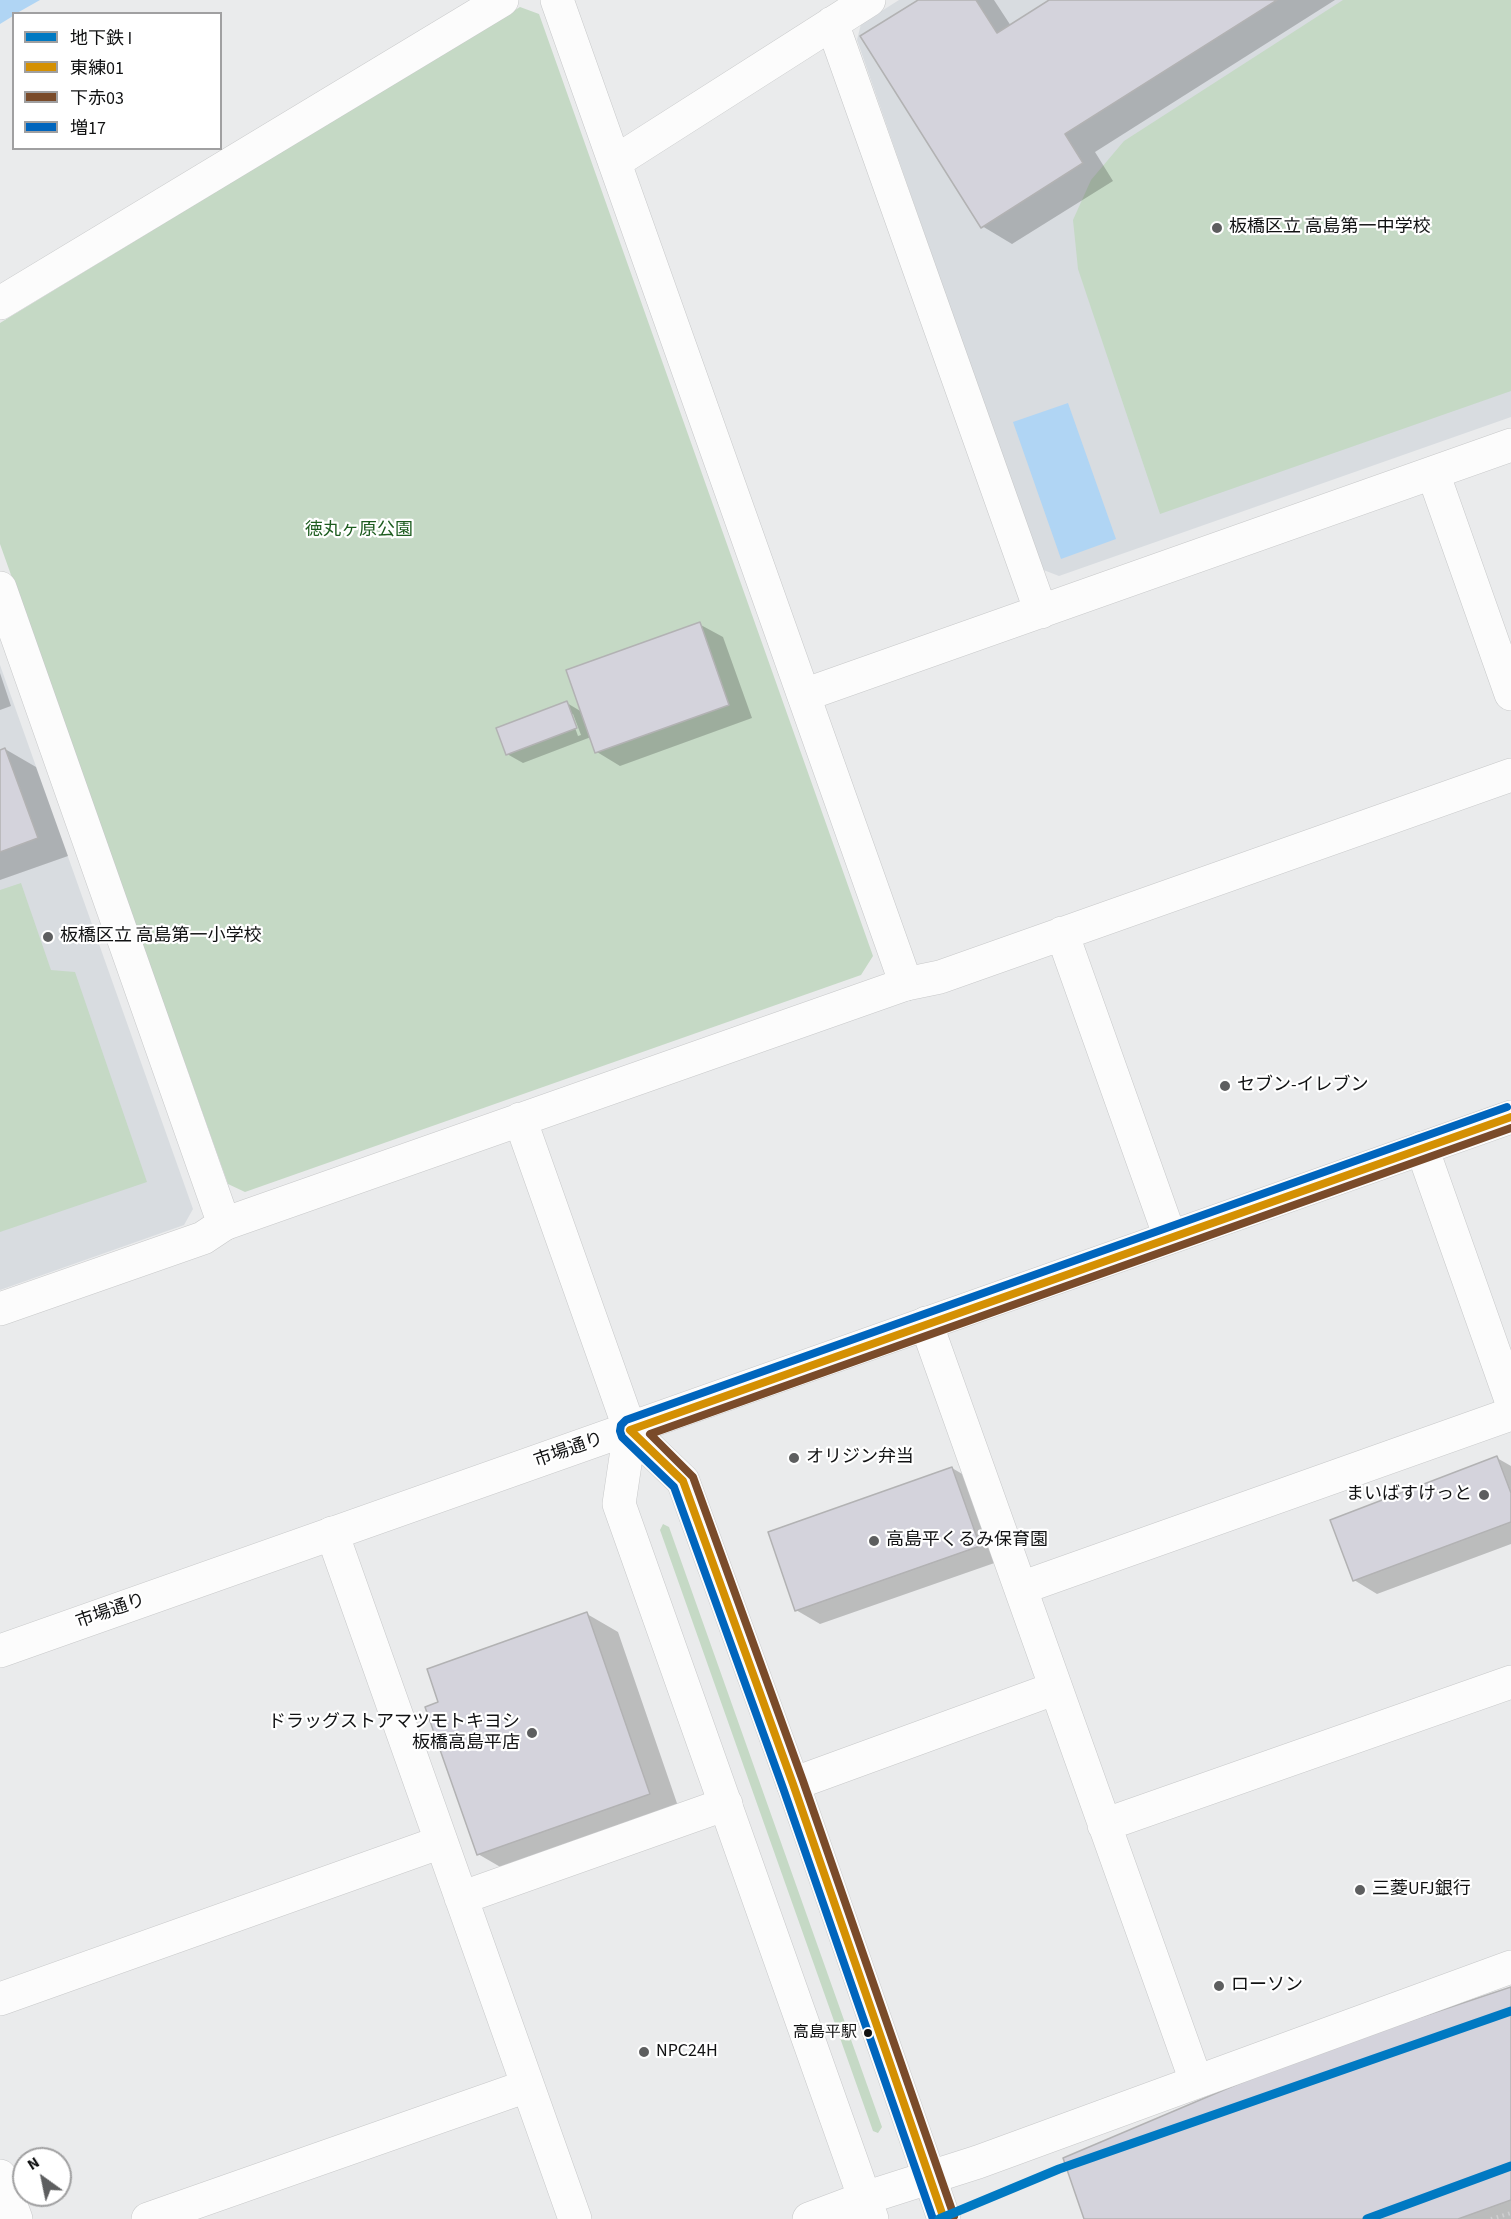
<!DOCTYPE html>
<html>
<head>
<meta charset="utf-8">
<style>
	body { margin:0 }
	#map { position:relative; width:1511px; height:2219px; overflow:hidden; background:#eaebec; font-family:"Source Sans 3","Noto Sans JP",sans-serif }
	canvas { display:block }
	.legend { position:absolute; left:12px; top:12px; width:210px; height:138px; box-sizing:border-box; background:#fff; border:2px solid #a0a0a1; margin:0; padding:8px 10px; list-style:none; font-size:18px; color:#111213 }
	.legend li { display:flex; align-items:center; gap:12px; height:30px }
	.legend b { width:30px; border:2px solid #a0a0a1 }
	.north { position:absolute; left:12px; top:2147px; width:60px; height:60px; box-sizing:border-box; background:#fff; border:2px solid #a0a0a1; border-radius:50%; rotate:327deg; font-size:16px; font-weight:700; line-height:24px; text-align:center; color:#111213 }
	.north::after { content:''; display:block; margin:auto; width:21px; height:27px; background:#5d5e5f; clip-path:polygon(50% 0,100% 100%,50% 72%,0 100%) }
</style>
</head>
<body>
<div id="map">
<canvas width="1511" height="2219"></canvas>
<ul class="legend">
<li><b style="height:8px;background:#0079c2"></b>地下鉄 I</li>
<li><b style="height:8px;background:#d49003"></b>東練01</li>
<li><b style="height:8px;background:#7a4b2a"></b>下赤03</li>
<li><b style="height:8px;background:#0065bd"></b>増17</li>
</ul>
<div class="north">N</div>
</div>
<script>
const ctx = document.querySelector('canvas').getContext('2d');
ctx.lineJoin = 'round';
function fill(path, color) {
  ctx.fillStyle = color;
  ctx.fill(path, 'evenodd');
}
function toPath(rows) {
  const path = new Path2D();
  for (const r of rows) {
    path.moveTo(r[0], r[1]);
    for (let i = 2; i < r.length; i += 2) path.lineTo(r[i], r[i + 1]);
  }
  return path;
}
function stroke(path, color, width, dash) {
  ctx.strokeStyle = color;
  ctx.lineWidth = width;
  ctx.lineCap = dash ? 'butt' : 'round';
  ctx.setLineDash(dash || []);
  ctx.stroke(path);
}
function drawText(font, color, halo, rows, align = 'center') {
  ctx.font = font + ' "Source Sans 3","Noto Sans JP",sans-serif';
  ctx.lineWidth = 4.5;
  ctx.setLineDash([]);
  ctx.textBaseline = 'middle';
  ctx.strokeStyle = halo;
  ctx.fillStyle = color;
  for (const [text, x, y, turn = 0] of rows) {
    ctx.save();
    ctx.translate(x, y);
    ctx.rotate((+turn || 0) * Math.PI / 180);
    ctx.textAlign = isNaN(turn) ? turn : align;
    if (halo) ctx.strokeText(text, 0, 0);
    ctx.fillText(text, 0, 0);
    ctx.restore();
  }
}
fill(toPath([
	[899,0,1511,0,1511,417,1059,576,1041,569,857,40,861,24],
	[0,665,193,1209,184,1225,0,1290]
]), '#d8dce0');
fill(toPath([
	[1343,0,1511,0,1511,391,1160,514,1078,269,1073,220,1091,180,1124,141],
	[520,7,539,14,873,956,861,975,245,1192,228,1184,0,544,0,323],
	[21,883,51,970,75,972,147,1182,0,1232,0,890],
	[663,1524,669,1527,882,2127,878,2133,873,2131,660,1530]
]), '#c5d9c5');
fill(toPath([
	[0,0,40,0,17,13,14,14,13,16,0,24],
	[1068,403,1116,539,1061,559,1013,422]
]), '#b0d5f4');
fill(toPath([
	[921,0,994,0,1011,26,1052,0,1335,0,1095,152,1113,181,1012,244,982,226],
	[699,624,723,637,752,718,620,766,597,752,591,737,523,763,507,754,567,703,582,712],
	[570,714,573,714,581,735,578,736],
	[0,673,11,706,0,710],
	[5,749,36,767,68,856,0,880,0,751],
	[1497,1458,1511,1466,1511,1544,1377,1594,1354,1580],
	[952,1468,976,1482,1003,1560,820,1624,796,1610],
	[587,1614,618,1632,680,1812,509,1872,478,1854,440,1703],
	[1511,1989,1511,2219,1085,2219]
]), '#0003');
const building = toPath([
	[918,0,976,0,997,33,1049,0,1277,0,1065,134,1083,163,981,228,860,36,918,0],
	[700,622,729,705,595,753,566,670,700,622],
	[567,701,577,728,506,755,496,728,567,701],
	[5,748,38,838,0,852,0,750,5,748],
	[1497,1456,1511,1493,1511,1522,1353,1581,1330,1520,1497,1456],
	[952,1467,980,1546,795,1611,768,1532,952,1467],
	[587,1612,650,1794,477,1855,425,1707,438,1702,427,1669,587,1612],
	[1511,1987,1511,2200,1458,2219,1084,2219,1063,2158,1304,2056,1511,1987]
]);
fill(building, '#d4d3dc');
stroke(building, '#b2b2b3', 1.5);
const minor = toPath([
	[832,23,1041,612],
	[615,162,869,0],
	[0,303,502,0],
	[1433,473,1511,694],
	[0,588,224,1224,203,1238,0,1309],
	[804,695,1511,445],
	[1062,933,1170,1237],
	[906,984,940,977,1511,775],
	[1422,1148,1511,1400],
	[926,1323,1196,2081],
	[332,1533,575,2219],
	[1021,1588,1511,1414],
	[793,1784,1056,1688],
	[1104,1825,1511,1682],
	[461,1898,726,1804],
	[0,1999,441,1842],
	[0,2176,16,2219],
	[148,2219,527,2086],
	[809,2219,865,2198,978,2162,1511,1967]
]);
const tertiary = toPath([
	[520,1119,630,1430,683,1481,793,1784,944,2219],
	[224,1224,906,984,557,0],
	[630,1430,619,1504,872,2219],
	[0,1651,1511,1117]
]);
stroke(minor, '#c7c8c9', 34);
stroke(tertiary, '#c7c8c9', 34);
stroke(toPath([
	[1491,2219,1511,2213]
]), '#cfcfd0', 4, [1.5, 4.5]);
stroke(minor, '#fcfcfc', 33);
stroke(tertiary, '#fcfcfc', 33);
stroke(toPath([
	[944,2219,793,1784,683,1481,630,1430,1511,1117]
]), '#d49003', 8);
stroke(toPath([
	[954,2216,803,1781,693,1477,650,1434,1511,1128]
]), '#7a4b2a', 8);
stroke(toPath([
	[933,2219,783,1788,674,1487,622,1437,620,1431,621,1425,626,1420,1507,1107]
]), '#0065bd', 8);
stroke(toPath([
	[939,2219,1059,2169,1511,2011],
	[1367,2219,1511,2166]
]), '#0079c2', 9);
for (const [x, y, r, color] of [
	[1217,228,6,"#5d5e5f"],
	[48,937,6,"#5d5e5f"],
	[1225,1086,6,"#5d5e5f"],
	[794,1458,6,"#5d5e5f"],
	[1484,1495,6,"#5d5e5f"],
	[874,1541,6,"#5d5e5f"],
	[532,1733,6,"#5d5e5f"],
	[1360,1890,6,"#5d5e5f"],
	[1219,1986,6,"#5d5e5f"],
	[868,2033,5,"#111213"],
	[644,2052,6,"#5d5e5f"]
]) {
  const dot = new Path2D();
  dot.arc(x, y, r, 0, 2 * Math.PI);
  ctx.fillStyle = color;
  ctx.fill(dot);
  stroke(dot, '#fff', 2);
}
drawText('16px', '#111213', '#fff', [
	["高島平駅",857,2033]
], 'right');
drawText('18px', '#111213', '#fff', [
	["板橋区立 高島第一中学校",1229,228],
	["板橋区立 高島第一小学校",60,937],
	["セブン-イレブン",1237,1086],
	["オリジン弁当",806,1458],
	["まいばすけっと",1472,1495,"right"],
	["高島平くるみ保育園",886,1541],
	["ドラッグストアマツモトキヨシ",520,1723,"right"],
	["板橋高島平店",520,1744,"right"],
	["三菱UFJ銀行",1372,1890],
	["ローソン",1231,1986],
	["NPC24H",656,2052]
], 'left');
drawText('18px', '#1d5c1f', '#fff', [
	["徳丸ヶ原公園",359,531]
]);
drawText('18px', '#111213', '#fff', [
	["市場通り",569,1451,-19],
	["市場通り",111,1612,-19]
]);
</script>
</body>
</html>
